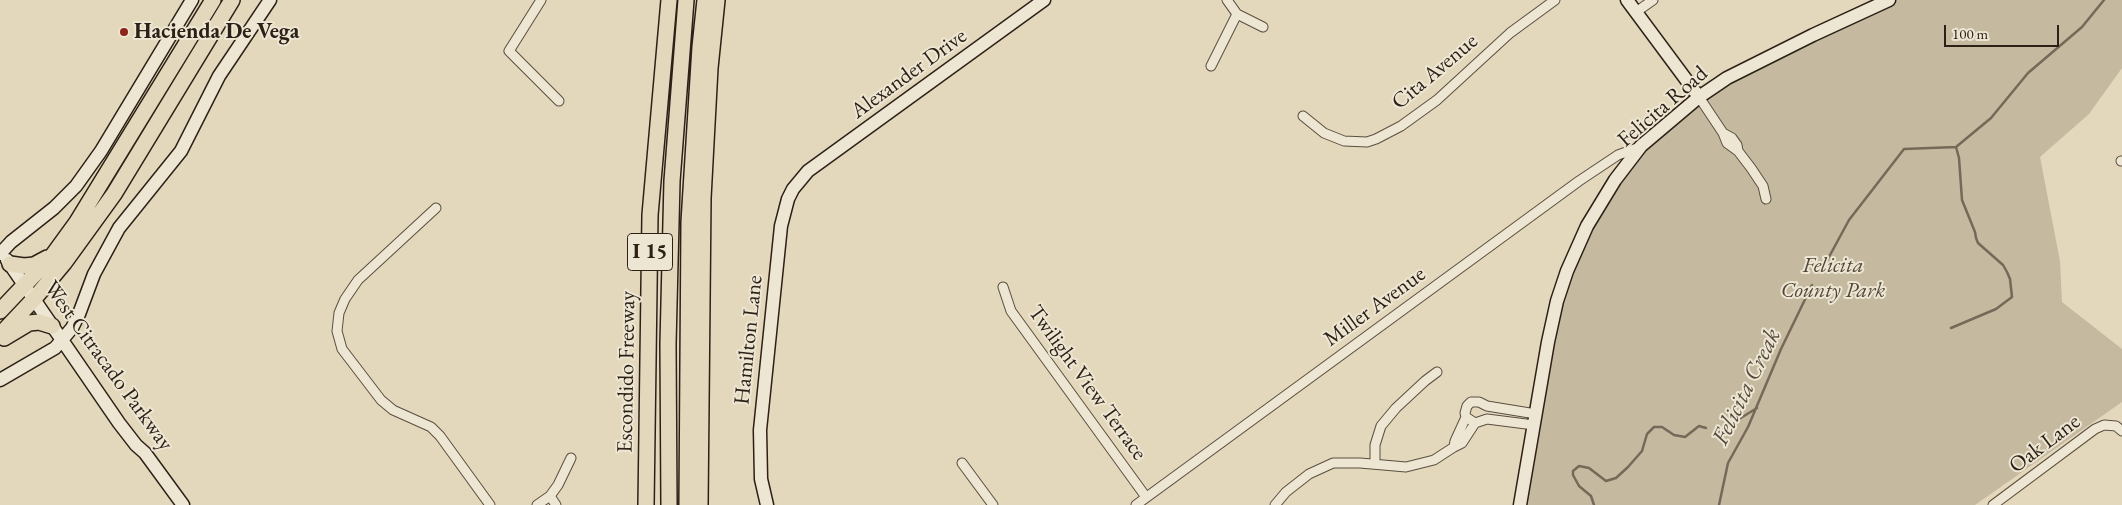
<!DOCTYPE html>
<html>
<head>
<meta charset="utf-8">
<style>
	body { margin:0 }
	#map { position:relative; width:2122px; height:505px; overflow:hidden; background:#e4d8bc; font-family:"EB Garamond",serif }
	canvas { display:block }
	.scale { position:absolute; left:1944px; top:25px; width:115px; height:22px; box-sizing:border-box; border:2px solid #2d2017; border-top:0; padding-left:6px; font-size:15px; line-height:18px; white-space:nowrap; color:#2d2017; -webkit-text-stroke:4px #ede6d3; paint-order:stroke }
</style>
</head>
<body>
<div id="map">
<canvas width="2122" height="505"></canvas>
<div class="scale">100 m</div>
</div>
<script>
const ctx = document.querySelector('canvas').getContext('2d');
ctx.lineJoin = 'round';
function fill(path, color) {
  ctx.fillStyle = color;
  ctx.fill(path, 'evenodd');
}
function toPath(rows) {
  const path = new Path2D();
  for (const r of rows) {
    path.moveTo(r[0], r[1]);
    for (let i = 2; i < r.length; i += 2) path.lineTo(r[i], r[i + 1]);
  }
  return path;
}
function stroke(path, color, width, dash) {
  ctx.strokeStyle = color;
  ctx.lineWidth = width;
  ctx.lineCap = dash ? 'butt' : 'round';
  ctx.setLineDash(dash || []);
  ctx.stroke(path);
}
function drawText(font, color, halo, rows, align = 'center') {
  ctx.font = font + ' "EB Garamond",serif';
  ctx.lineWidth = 4;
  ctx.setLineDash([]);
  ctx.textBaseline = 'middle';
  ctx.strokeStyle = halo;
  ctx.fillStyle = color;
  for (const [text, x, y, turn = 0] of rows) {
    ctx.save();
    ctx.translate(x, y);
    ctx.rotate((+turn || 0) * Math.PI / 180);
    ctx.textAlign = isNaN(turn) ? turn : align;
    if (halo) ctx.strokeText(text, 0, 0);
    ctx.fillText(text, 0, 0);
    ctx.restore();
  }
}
fill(toPath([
	[1889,0,2122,0,2122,68,2089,114,2040,157,2060,261,2062,302,2122,349,2122,402,1975,505,1520,505,1557,301,1615,180,1699,97]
]), '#c5b9a0');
stroke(toPath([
	[1823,268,1849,220,1904,149,1956,147,1991,118,2028,73,2082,27,2104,0],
	[1951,328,1996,309,2012,297,2010,279,2007,272,2003,265,1978,243,1976,238,1975,232,1962,200,1959,158,1956,147],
	[1718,432,1757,408],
	[1594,505,1591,496,1579,486,1573,475,1573,471,1579,466,1589,468,1606,481,1616,478,1628,467,1642,451,1647,434,1654,427,1662,427,1674,435,1685,437,1699,426,1706,428],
	[1719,505,1728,463,1748,427,1781,349,1812,285]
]), '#766958', 2.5);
const street = toPath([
	[541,0,509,51,559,101],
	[1227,0,1237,14,1263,27],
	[1636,12,1653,0],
	[1211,66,1237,14],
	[1699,97,1723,133,1727,143,1738,151,1751,168,1763,186,1766,199],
	[1303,116,1324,133,1344,141,1367,142,1376,139,1401,126,1437,100,1510,33,1555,0],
	[1723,133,1732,138,1737,145,1738,151],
	[2121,161,2122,161],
	[436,208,358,280,345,299,339,313,337,331,342,349,381,400,393,410,431,427,440,436,490,505],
	[1003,287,1011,311,1146,497],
	[1466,417,1455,441,1454,447,1462,443,1475,423],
	[1534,425,1487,419,1475,423,1466,417,1465,413,1467,406,1471,402,1479,402,1487,406,1536,414],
	[962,463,993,505],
	[1375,464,1375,445,1381,426,1396,408,1425,381,1437,372],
	[550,496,556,505],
	[537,505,550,496,558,485,571,458],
	[1136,505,1579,181,1618,155,1640,147],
	[1275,505,1286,492,1309,474,1333,463,1360,463,1406,467,1434,460,1454,447],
	[1993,505,2095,429,2104,425,2116,426,2122,431]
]);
const secondary = toPath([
	[1627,0,1699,97],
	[0,254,11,242,54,208,76,186,101,151,192,0],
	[7,260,119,423,136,445,145,453,183,505],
	[0,380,55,348,72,328,79,314,94,274,119,228,181,151,219,76,270,0],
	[767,505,761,479,760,430,781,226,788,199,793,189,808,171,1044,0],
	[1520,505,1548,342,1557,301,1567,271,1587,226,1615,180,1641,146,1699,97,1727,78,1813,35,1889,0]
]);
const highway = toPath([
	[10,264,24,266,34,265,47,258],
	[0,311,53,255,77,222,213,0],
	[0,335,34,299,64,263,114,194,232,0],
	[4,338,29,323,39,322,52,326],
	[646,505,650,215,669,0],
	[669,505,668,344,672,181,686,0],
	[687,505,689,222,700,47,705,0],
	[700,505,703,198,710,68,717,0]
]);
stroke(street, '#5b4e40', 11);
stroke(secondary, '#2d2017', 15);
stroke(highway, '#2d2017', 18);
stroke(street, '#ede6d3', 9);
stroke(secondary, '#ede6d3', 12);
stroke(highway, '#e4d8bc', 15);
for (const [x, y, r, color] of [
	[124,32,5,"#8f2418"]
]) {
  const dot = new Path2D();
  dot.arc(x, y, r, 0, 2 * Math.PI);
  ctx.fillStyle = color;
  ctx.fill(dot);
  stroke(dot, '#ede6d3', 2);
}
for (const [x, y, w] of [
	[650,252,45]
]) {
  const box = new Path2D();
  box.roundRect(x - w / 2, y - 18.5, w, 37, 4);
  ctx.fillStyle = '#ede6d3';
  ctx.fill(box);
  stroke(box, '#2d2017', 1);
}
drawText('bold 21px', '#2d2017', null, [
	["I 15",650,252]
]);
drawText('bold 22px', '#2d2017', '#ede6d3', [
	["Hacienda De Vega",134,32]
], 'left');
drawText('22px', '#2d2017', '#ede6d3', [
	["Cita Avenue",1435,72,-40],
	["Alexander Drive",909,74,-36],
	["Felicita Road",1663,107,-41],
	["Miller Avenue",1375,307,-36],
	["Hamilton Lane",749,340,-84],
	["West Citracado Parkway",108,366,54],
	["Escondido Freeway",627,372,-89],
	["Twilight View Terrace",1087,383,54],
	["Oak Lane",2045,444,-37]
]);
drawText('italic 22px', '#534639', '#ede6d3', [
	["Felicita",1833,266],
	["County Park",1833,291]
]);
drawText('italic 24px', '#574a3d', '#ede6d3', [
	["Felicita Creak",1747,387,-64]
]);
</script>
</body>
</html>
